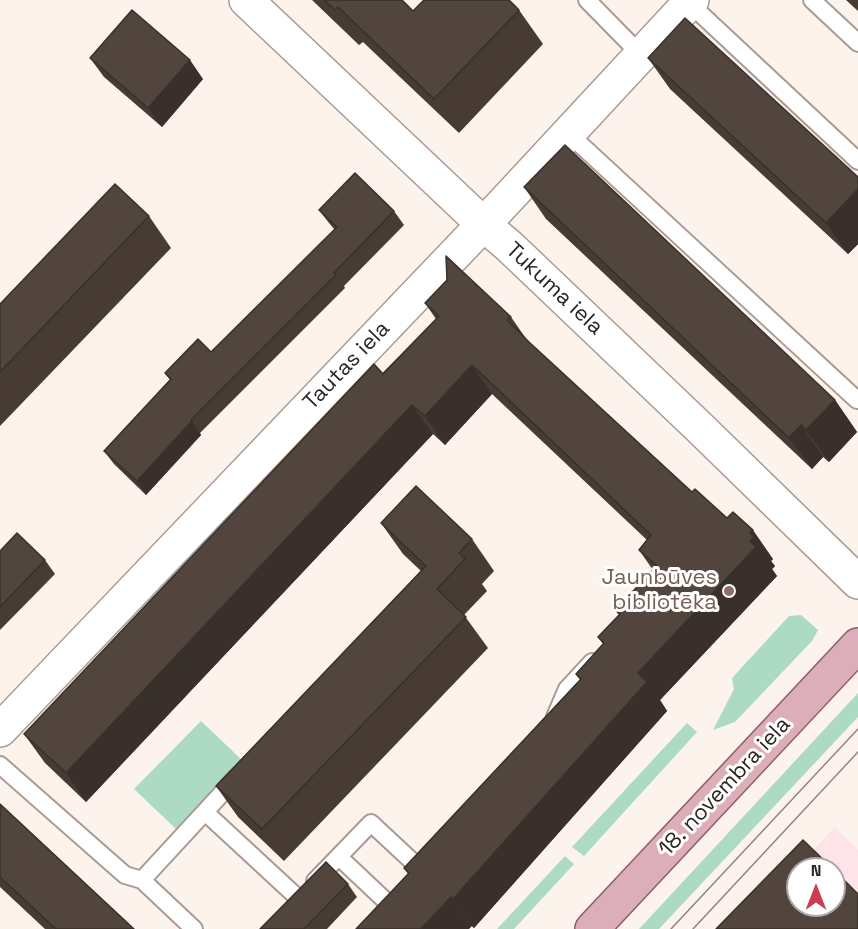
<!DOCTYPE html>
<html>
<head>
<meta charset="utf-8">
<style>
	body { margin:0 }
	#map { position:relative; width:858px; height:929px; overflow:hidden; background:#fdf3ed; font-family:"Space Grotesk",sans-serif }
	canvas { display:block }
	.north { position:absolute; left:786px; top:857px; width:60px; height:60px; box-sizing:border-box; background:#fff; border:2px solid #aba8a7; border-radius:50%; rotate:0deg; font-size:16px; font-weight:700; line-height:24px; text-align:center; color:#2c2522 }
	.north::after { content:''; display:block; margin:auto; width:21px; height:27px; background:#cc3c52; clip-path:polygon(50% 0,100% 100%,50% 72%,0 100%) }
</style>
</head>
<body>
<div id="map">
<canvas width="858" height="929"></canvas>
<div class="north">N</div>
</div>
<script>
const ctx = document.querySelector('canvas').getContext('2d');
ctx.lineJoin = 'round';
function fill(path, color) {
  ctx.fillStyle = color;
  ctx.fill(path, 'evenodd');
}
function toPath(rows) {
  const path = new Path2D();
  for (const r of rows) {
    path.moveTo(r[0], r[1]);
    for (let i = 2; i < r.length; i += 2) path.lineTo(r[i], r[i + 1]);
  }
  return path;
}
function stroke(path, color, width, dash) {
  ctx.strokeStyle = color;
  ctx.lineWidth = width;
  ctx.lineCap = dash ? 'butt' : 'round';
  ctx.setLineDash(dash || []);
  ctx.stroke(path);
}
function drawText(font, color, halo, rows, align = 'center') {
  ctx.font = font + ' "Space Grotesk",sans-serif';
  ctx.lineWidth = 6;
  ctx.setLineDash([]);
  ctx.textBaseline = 'middle';
  ctx.strokeStyle = halo;
  ctx.fillStyle = color;
  for (const [text, x, y, turn = 0] of rows) {
    ctx.save();
    ctx.translate(x, y);
    ctx.rotate((+turn || 0) * Math.PI / 180);
    ctx.textAlign = isNaN(turn) ? turn : align;
    if (halo) ctx.strokeText(text, 0, 0);
    ctx.fillText(text, 0, 0);
    ctx.restore();
  }
}
fill(toPath([
	[835,827,858,850,858,929,738,929],
	[798,869,834,869,834,905,798,905]
]), '#fee3e9');
fill(toPath([
	[801,615,818,630,812,641,735,722,713,730,734,689,732,678,789,616],
	[858,693,858,717,659,929,639,929],
	[201,721,243,761,176,829,134,789],
	[687,723,697,732,584,856,572,847],
	[565,856,574,864,514,929,497,929]
]), '#acdac4');
const service = toPath([
	[587,0,641,55],
	[812,0,858,43],
	[689,3,858,161],
	[568,133,857,400,858,399],
	[555,717,567,689,592,662],
	[0,765,125,875,142,880,194,929],
	[205,812,298,898],
	[339,857,391,906],
	[142,880,237,777],
	[315,881,371,823,415,864]
]);
const minor = toPath([
	[246,0,483,224,509,246,700,428,858,582],
	[0,730,499,208,692,0]
]);
const primary = toPath([
	[592,929,858,645]
]);
stroke(service, '#aa9a92', 20);
stroke(minor, '#aa9a92', 36);
stroke(primary, '#8f5b66', 36);
stroke(service, '#fff', 16);
stroke(minor, '#fff', 33);
stroke(primary, '#dcaeb9', 33);
stroke(toPath([
	[671,929,858,729],
	[693,929,858,752]
]), '#8c837f', 1.5);
fill(toPath([
	[312,0,402,0,413,11,519,10,543,44,459,133,363,42,359,45],
	[846,0,858,0,858,11],
	[90,58,203,79,162,127,104,77],
	[648,58,858,177,858,244,848,254,670,89],
	[524,187,835,400,857,432,829,462,823,457,812,469,546,219],
	[319,210,394,211,404,225,344,286,345,288,200,433,201,435,146,495,114,464,104,451,170,380,165,373,211,352,335,230,329,223],
	[149,216,171,248,0,426,0,304],
	[425,303,511,317,527,340,692,492,727,518,773,559,771,561,775,566,772,569,777,576,660,700,667,711,474,928,408,874,404,868,580,680,576,674,603,644,598,637,619,615,615,610,653,570,639,550,647,540,492,394,445,445,433,434,86,802,45,763,24,734,436,319],
	[381,523,472,539,494,571,482,584,487,591,464,615,488,648,284,861,238,817,216,786,421,571,403,554],
	[0,551,45,560,55,574,0,630],
	[0,804,134,929,45,929,0,887],
	[348,884,357,897,327,929,260,929]
]), '#473b34');
fill(toPath([
	[190,60,203,79,162,127,148,108],
	[858,189,858,244,848,254,826,223],
	[472,365,492,394,445,445,425,416],
	[835,400,857,432,829,462,806,430],
	[412,405,433,434,86,802,66,773],
	[192,421,201,435,146,495,137,481],
	[801,425,823,457,812,469,789,438],
	[753,530,773,559,771,561,775,566,772,569,777,576,660,700,667,711,474,928,453,899,638,673,750,541,750,533],
	[451,897,472,926,469,929,421,929]
]), '#39302b');
const building = toPath([
	[324,0,402,0,413,11,424,0,509,0,519,10,434,99,338,7,335,10,324,0],
	[132,10,190,60,148,108,90,58,132,10],
	[685,18,858,177,858,189,826,223,648,58,685,18],
	[565,145,835,400,806,430,801,425,789,438,524,187,565,145],
	[355,173,394,211,334,273,336,275,191,420,192,421,137,481,104,451,171,379,165,373,198,339,211,352,337,227,319,210,355,173],
	[115,184,149,216,0,372,0,304,115,184],
	[446,256,511,317,507,320,530,343,692,492,695,489,727,518,733,512,753,530,750,533,754,537,750,541,756,547,638,673,647,682,453,899,451,897,421,929,356,929,409,873,404,868,581,679,576,674,604,643,598,637,620,614,615,610,657,566,639,550,651,535,472,365,425,416,412,405,66,773,24,734,374,364,383,374,439,316,425,303,447,280,446,256],
	[416,486,472,539,459,553,465,559,437,589,466,617,262,829,216,786,426,566,381,523,416,486],
	[17,533,45,560,0,607,0,551,17,533],
	[0,804,134,929,56,929,0,877,0,804],
	[803,840,833,869,798,869,798,905,834,905,834,870,858,894,858,929,716,929,803,840],
	[326,862,348,884,304,929,260,929,326,862]
]);
fill(building, '#52453d');
stroke(building, '#39302b', 1.5);
for (const [x, y, r, color] of [
	[729,591,6,"#8d6e63"]
]) {
  const dot = new Path2D();
  dot.arc(x, y, r, 0, 2 * Math.PI);
  ctx.fillStyle = color;
  ctx.fill(dot);
  stroke(dot, '#fff', 2);
}
drawText('22px', '#2c2522', '#fff', [
	["Tukuma iela",554,289,43],
	["Tautas iela",347,366,-46],
	["18. novembra iela",725,787,-47]
]);
drawText('22px', '#785e54', '#fff', [
	["Jaunbūves",717,578],
	["bibliotēka",717,603]
], 'right');
</script>
</body>
</html>
